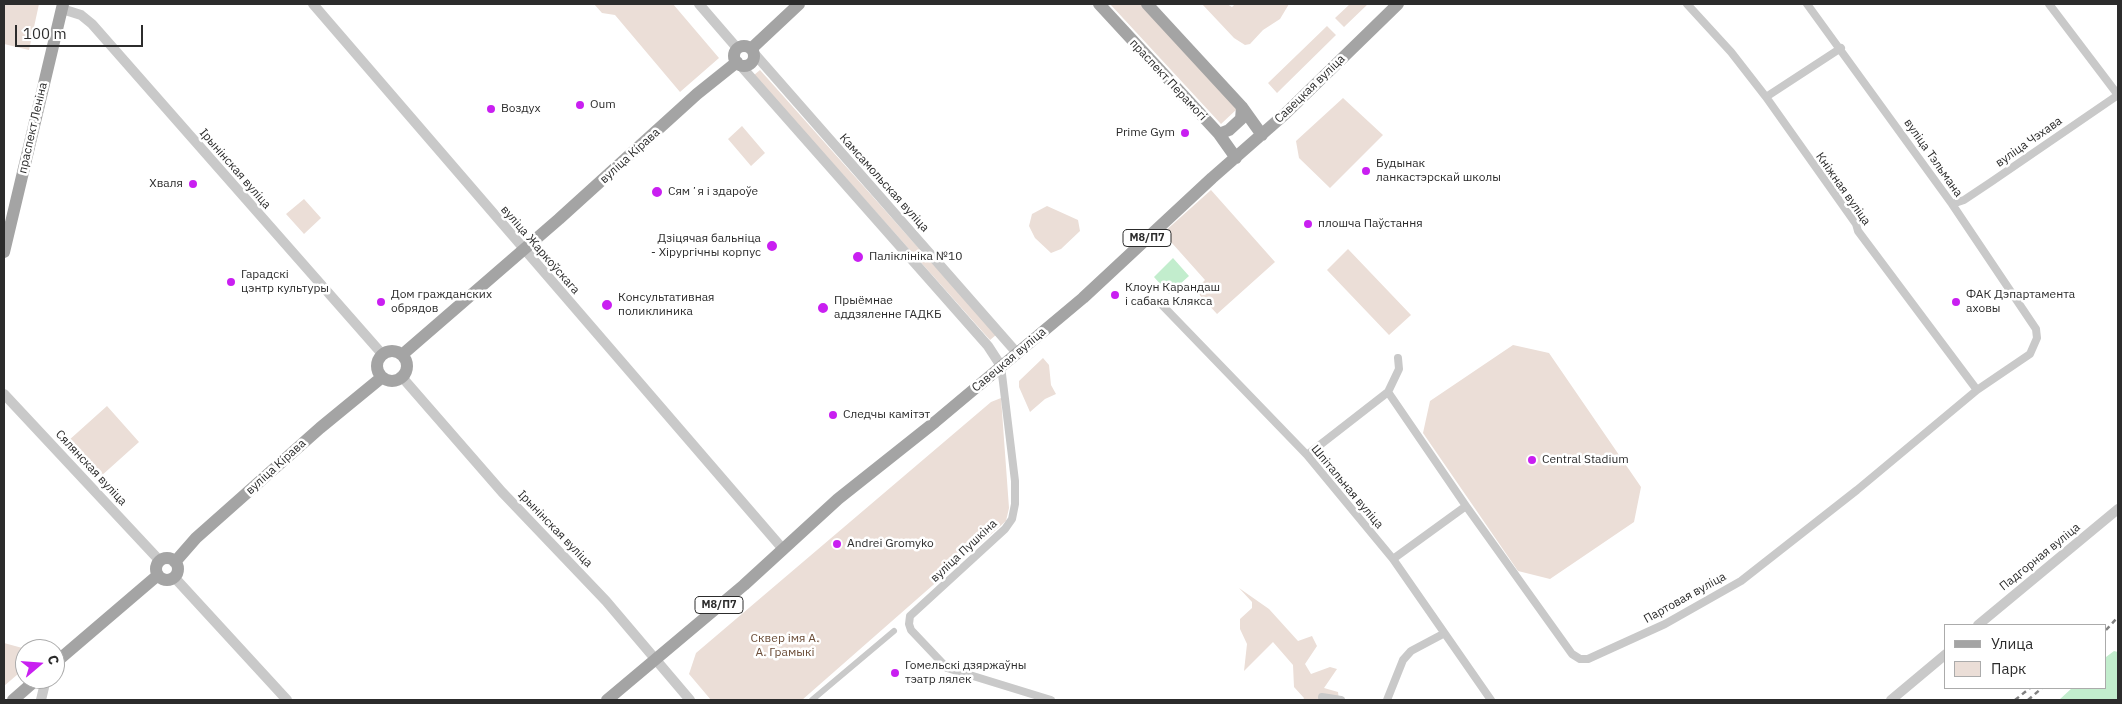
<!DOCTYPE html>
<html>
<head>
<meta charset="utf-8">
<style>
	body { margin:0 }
	#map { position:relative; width:2122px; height:704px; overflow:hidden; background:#fff; font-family:"IBM Plex Sans",sans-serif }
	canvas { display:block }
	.frame { position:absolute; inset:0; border:5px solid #2c2c2c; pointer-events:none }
	.legend { position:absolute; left:1944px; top:624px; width:162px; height:65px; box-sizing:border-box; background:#fff; border:1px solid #ababab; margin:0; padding:6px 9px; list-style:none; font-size:15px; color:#2c2c2c }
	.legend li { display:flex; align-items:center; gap:10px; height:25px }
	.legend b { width:25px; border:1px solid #ababab }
	.north { position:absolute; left:15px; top:639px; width:50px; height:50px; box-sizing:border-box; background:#fff; border:1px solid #ababab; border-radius:50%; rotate:72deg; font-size:14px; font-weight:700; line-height:20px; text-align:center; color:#2c2c2c }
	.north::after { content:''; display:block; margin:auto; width:18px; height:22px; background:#c91ff1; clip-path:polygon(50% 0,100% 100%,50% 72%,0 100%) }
	.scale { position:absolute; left:15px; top:25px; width:128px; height:22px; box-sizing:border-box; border:2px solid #2c2c2c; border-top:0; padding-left:6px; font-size:15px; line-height:18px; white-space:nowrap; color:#2c2c2c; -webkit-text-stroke:4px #fff; paint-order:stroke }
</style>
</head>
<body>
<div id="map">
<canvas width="2122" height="704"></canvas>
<div class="frame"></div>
<ul class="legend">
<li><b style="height:6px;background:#a4a4a4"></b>Улица</li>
<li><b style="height:14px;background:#ebded7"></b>Парк</li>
</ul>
<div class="north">С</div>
<div class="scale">100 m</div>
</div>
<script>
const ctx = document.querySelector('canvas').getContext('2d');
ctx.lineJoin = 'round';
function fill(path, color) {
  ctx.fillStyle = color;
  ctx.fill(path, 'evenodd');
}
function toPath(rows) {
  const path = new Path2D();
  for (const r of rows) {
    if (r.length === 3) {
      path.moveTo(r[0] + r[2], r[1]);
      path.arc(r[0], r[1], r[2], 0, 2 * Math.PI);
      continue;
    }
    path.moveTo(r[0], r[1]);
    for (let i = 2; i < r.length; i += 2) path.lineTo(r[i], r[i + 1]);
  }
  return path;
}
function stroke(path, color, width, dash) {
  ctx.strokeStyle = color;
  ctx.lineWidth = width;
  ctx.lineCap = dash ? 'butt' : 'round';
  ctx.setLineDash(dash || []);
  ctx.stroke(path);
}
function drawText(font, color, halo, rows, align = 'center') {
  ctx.font = font + ' "IBM Plex Sans",sans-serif';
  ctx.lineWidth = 5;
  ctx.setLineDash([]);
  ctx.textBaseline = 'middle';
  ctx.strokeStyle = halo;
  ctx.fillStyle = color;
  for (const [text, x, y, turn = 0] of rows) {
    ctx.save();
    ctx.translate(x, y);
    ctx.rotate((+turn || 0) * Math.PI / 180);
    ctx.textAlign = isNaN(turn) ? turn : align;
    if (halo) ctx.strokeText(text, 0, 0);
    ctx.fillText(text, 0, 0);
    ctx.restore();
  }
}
fill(toPath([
	[4,4,39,4,29,50,4,44],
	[594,4,673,4,719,58,680,92,615,15,602,13],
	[1110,4,1141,4,1237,109,1221,124],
	[1202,4,1227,4,1232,7,1235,4,1289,4,1280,19,1263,30,1250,44,1245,45,1234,38],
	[1350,4,1368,4,1344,27,1335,18],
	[1327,26,1336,35,1277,93,1268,83],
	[760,70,996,335,990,340,754,75],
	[1343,98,1383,135,1330,188,1299,158,1296,141],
	[742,126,765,153,751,166,728,139],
	[1211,190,1275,262,1217,314,1195,290,1205,280,1163,233],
	[304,199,321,218,304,234,286,214],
	[1047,206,1078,220,1080,231,1061,249,1051,253,1035,238,1029,226,1032,214],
	[1348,249,1411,315,1389,335,1327,270],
	[1513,345,1549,353,1641,487,1634,522,1550,579,1518,571,1423,433,1430,401],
	[1043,358,1049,365,1051,385,1056,394,1045,399,1030,412,1019,387,1019,381],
	[1001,398,1009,508,1006,521,802,700,711,700,689,674,696,653,991,402],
	[107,406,139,442,100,477,68,441],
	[1239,588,1269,609,1298,641,1312,636,1317,646,1305,664,1311,674,1330,667,1337,669,1324,688,1338,692,1339,700,1303,700,1304,698,1294,687,1293,665,1273,642,1244,671,1247,644,1240,629,1240,619,1252,608,1252,602],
	[4,643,26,649,25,668,4,686]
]), '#ebded7');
fill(toPath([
	[1173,258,1189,276,1169,294,1154,277],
	[2114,651,2118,652,2118,700,2059,700,2072,688,2106,688,2106,657]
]), '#c2edcd');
stroke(toPath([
	[812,700,894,631]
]), '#c9c9c9', 6);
stroke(toPath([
	[1687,4,1731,52,1766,97,1856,224,1858,231,1977,390],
	[2049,4,2118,95],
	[1766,97,1841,48],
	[1952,204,1964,200,1991,182,2118,95],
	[1163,306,1307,455,1393,559,1491,700],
	[1001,366,1015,481,1015,504,1012,519,1005,529,910,616,909,624,911,630,947,668,1051,700],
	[1388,392,1466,506,1572,654,1580,659,1588,659,1665,624,1741,581,1857,490,1977,390,2030,354,2037,338,2036,329,1952,204,1807,4],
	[1388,392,1399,369,1398,358],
	[1307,455,1388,392],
	[1393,559,1466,506],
	[1322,697,1341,700],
	[1387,700,1403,660,1411,651,1443,634]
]), '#c9c9c9', 8);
stroke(toPath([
	[313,4,782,548],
	[699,4,737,48],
	[62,9,81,15,92,24,383,355],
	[753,52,1017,353],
	[740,65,988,346,1001,366],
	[401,376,502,492,606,601,690,700],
	[4,394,160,561],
	[174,577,287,700],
	[1978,625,2118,509],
	[41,700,46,679],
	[1891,700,1946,654]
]), '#c9c9c9', 10);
stroke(toPath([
	[1099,4,1219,134,1236,158],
	[1147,4,1242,107,1262,135],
	[744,56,10],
	[751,49,799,4],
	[1219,134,1229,130,1241,119,1242,107],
	[4,252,63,4],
	[392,366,15],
	[403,354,559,219,697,94,737,62],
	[167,569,11],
	[175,562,196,538,320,428,381,378],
	[55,663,158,575],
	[13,700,37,679],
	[607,700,744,585,838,499,935,422,1083,298,1212,178,1285,114,1398,4]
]), '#a4a4a4', 12);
stroke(toPath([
	[2106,630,2118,617],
	[2015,700,2030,688],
	[2028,700,2042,688]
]), '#818181', 2.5, [5, 4]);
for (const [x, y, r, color] of [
	[580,105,5,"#c91ff1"],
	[491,109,5,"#c91ff1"],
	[1185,133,5,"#c91ff1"],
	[1366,171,5,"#c91ff1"],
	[193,184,5,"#c91ff1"],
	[657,192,6,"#c91ff1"],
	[1308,224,5,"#c91ff1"],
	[772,246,6,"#c91ff1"],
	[858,257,6,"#c91ff1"],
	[231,282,5,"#c91ff1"],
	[1115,295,5,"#c91ff1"],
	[381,302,5,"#c91ff1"],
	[1956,302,5,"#c91ff1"],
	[607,305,6,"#c91ff1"],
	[823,308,6,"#c91ff1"],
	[833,415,5,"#c91ff1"],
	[1532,460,5,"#c91ff1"],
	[837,544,5,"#c91ff1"],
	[895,673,5,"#c91ff1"]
]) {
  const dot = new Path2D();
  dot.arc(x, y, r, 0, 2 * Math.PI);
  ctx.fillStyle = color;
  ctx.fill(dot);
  stroke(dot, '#fff', 2);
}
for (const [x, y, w] of [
	[1147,238,48],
	[719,605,48]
]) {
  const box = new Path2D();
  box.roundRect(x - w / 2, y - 8.5, w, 17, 4);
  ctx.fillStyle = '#fff';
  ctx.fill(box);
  stroke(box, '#2c2c2c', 1);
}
drawText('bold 11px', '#2c2c2c', null, [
	["М8/П7",1147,238],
	["М8/П7",719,605]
]);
drawText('12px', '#2c2c2c', '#fff', [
	["праспект Перамогі",1168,80,47],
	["Савецкая вуліца",1310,89,-44],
	["праспект Леніна",33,128,-77],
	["вуліца Чэхава",2029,142,-35],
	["вуліца Кірава",630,156,-42],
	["вуліца Тэльмана",1933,158,55],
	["Ірынінская вуліца",235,169,49],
	["Камсамольская вуліца",884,183,48],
	["Кніжная вуліца",1843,189,55],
	["вуліца Жаркоўскага",540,250,49],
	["Савецкая вуліца",1009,360,-40],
	["вуліца Кірава",276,467,-42],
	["Сялянская вуліца",91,468,47],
	["Шпітальная вуліца",1347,487,50],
	["Ірынінская вуліца",555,529,46],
	["вуліца Пушкіна",964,551,-43],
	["Падгорная вуліца",2040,557,-39],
	["Партовая вуліца",1685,598,-29]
]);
drawText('12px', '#2c2c2c', '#fff', [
	["Oum",590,105],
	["Воздух",501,109],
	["Prime Gym",1175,133,"right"],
	["Будынак",1376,164],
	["ланкастэрскай школы",1376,178],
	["Хваля",183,184,"right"],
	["Сямʼя і здароўе",668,192],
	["плошча Паўстання",1318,224],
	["Дзіцячая бальніца",761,239,"right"],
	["- Хірургічны корпус",761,253,"right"],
	["Паліклініка №10",869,257],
	["Гарадскі",241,275],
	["цэнтр культуры",241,289],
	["Клоун Карандаш",1125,288],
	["і сабака Клякса",1125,302],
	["Дом гражданских",391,295],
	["обрядов",391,309],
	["ФАК Дэпартамента",1966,295],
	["аховы",1966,309],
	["Консультативная",618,298],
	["поликлиника",618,312],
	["Прыёмнае",834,301],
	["аддзяленне ГАДКБ",834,315],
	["Следчы камітэт",843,415],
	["Central Stadium",1542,460],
	["Andrei Gromyko",847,544],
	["Гомельскі дзяржаўны",905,666],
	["тэатр лялек",905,680]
], 'left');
drawText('12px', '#6a4c37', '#fff', [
	["Сквер імя А.",785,639],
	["А. Грамыкі",785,653]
]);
</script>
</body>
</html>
